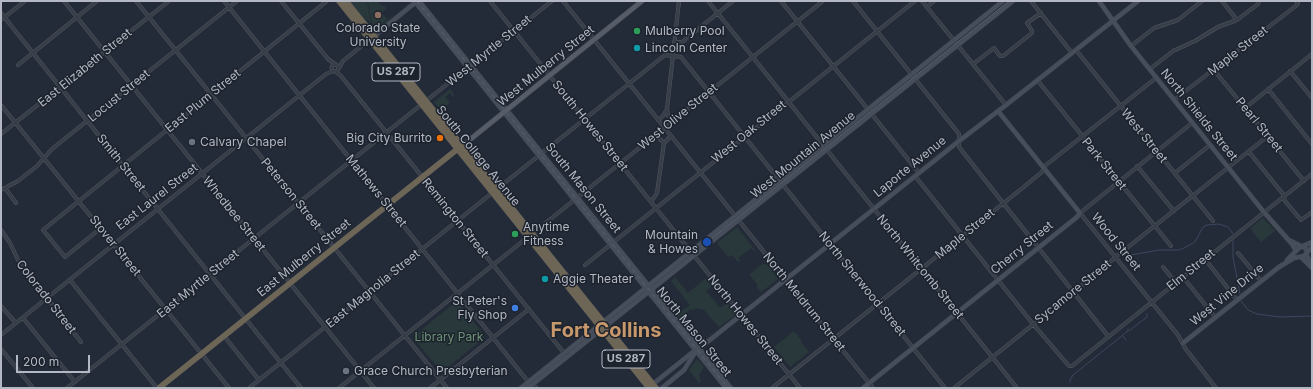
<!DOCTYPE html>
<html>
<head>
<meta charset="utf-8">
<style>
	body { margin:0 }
	#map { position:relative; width:1313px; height:389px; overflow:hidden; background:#242b38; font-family:Inter,sans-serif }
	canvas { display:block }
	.frame { position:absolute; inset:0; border:2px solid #b3b8c4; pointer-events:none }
	.scale { position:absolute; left:16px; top:355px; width:74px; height:18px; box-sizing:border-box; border:2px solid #b3b8c4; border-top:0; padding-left:5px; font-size:12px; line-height:14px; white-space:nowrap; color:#b3b8c4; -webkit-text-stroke:3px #1d232d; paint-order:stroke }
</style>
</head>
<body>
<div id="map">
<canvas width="1313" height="389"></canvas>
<div class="frame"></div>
<div class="scale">200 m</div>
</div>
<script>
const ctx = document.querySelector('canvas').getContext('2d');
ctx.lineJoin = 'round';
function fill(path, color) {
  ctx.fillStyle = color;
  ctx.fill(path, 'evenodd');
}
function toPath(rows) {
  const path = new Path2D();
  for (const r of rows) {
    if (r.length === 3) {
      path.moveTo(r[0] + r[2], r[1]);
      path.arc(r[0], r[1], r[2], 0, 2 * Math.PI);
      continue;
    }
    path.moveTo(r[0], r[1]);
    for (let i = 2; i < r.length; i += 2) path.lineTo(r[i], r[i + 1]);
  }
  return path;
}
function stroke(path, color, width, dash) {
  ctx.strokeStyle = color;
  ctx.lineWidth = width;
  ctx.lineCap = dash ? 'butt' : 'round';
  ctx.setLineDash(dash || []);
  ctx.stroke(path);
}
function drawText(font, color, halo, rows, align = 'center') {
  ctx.font = font + ' Inter,sans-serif';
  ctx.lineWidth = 3;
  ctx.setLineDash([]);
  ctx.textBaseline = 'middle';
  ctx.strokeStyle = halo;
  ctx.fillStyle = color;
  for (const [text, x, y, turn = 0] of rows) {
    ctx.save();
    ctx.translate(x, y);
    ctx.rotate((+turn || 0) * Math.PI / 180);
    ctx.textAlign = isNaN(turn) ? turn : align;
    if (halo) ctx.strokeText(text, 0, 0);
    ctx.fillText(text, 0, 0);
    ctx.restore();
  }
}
fill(toPath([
	[348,1,367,1,371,24,364,16,364,17,371,26,372,24,368,1,377,1,382,6,384,5,386,9,382,12,379,9,387,19,377,27,394,15,377,31,373,31],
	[450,89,454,94,453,97,450,93,445,97,450,102,442,110,452,122,456,124,460,124,462,126,457,130,434,102],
	[1263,218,1275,231,1261,242,1250,228],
	[737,227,755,250,754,251,751,248,738,258,740,261,738,262,732,255,728,257,717,243],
	[762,264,768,265,778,279,761,292,757,288,757,284,750,276,750,274],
	[675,277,688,293,706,278,712,286,706,291,720,308,727,303,735,313,734,316,719,327,704,310,697,308,692,310,691,309,679,318,677,315,690,305,671,281],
	[457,301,484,335,484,338,442,372,414,339,414,336],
	[794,331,802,341,801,342,809,352,790,367,774,347],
	[697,359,704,367,699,375,701,382,699,383,689,370]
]), '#29393b');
stroke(toPath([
	[1233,241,1233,257,1240,294],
	[1125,256,1159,250,1179,250,1184,248,1195,242,1203,227,1207,225,1219,224,1228,227,1233,234],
	[1241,301,1248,310,1257,314,1280,317,1312,316],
	[1129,331,1147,317,1147,314],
	[1123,336,1126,340],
	[1070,382,1070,380,1073,375,1128,331,1128,329]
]), '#3c485f', 1);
const street = toPath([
	[64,1,374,388],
	[136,1,447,388],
	[224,1,526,379,537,388],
	[281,1,328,59,335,64],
	[490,1,800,388],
	[563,1,873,388],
	[708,1,1017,388],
	[781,1,919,173],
	[853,1,959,134,959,147,1108,336],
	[922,1,1006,105],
	[1031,1,1072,53],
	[1222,1,1237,20],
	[927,7,934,1],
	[1,13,301,388],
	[1,20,25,1],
	[674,42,682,42,733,1],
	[1131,46,1154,28,1178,20,1202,1],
	[1076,50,1213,221],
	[973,64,994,48,1000,56,1003,56,1032,33,1032,31,1027,23,1041,13],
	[335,68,3.5],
	[18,65,97,1],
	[339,68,343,61,369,40],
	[1150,69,1173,51,1195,41,1218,27,1237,20,1258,4,1259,1],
	[1214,70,1304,181],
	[335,71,341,76,564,353,571,354],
	[1290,71,1312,98],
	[1038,81,1171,246],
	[1268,89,1312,144],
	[1174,100,1297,5,1298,3,1296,1],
	[426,101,552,1],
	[1,105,229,388],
	[1245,108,1312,54],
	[667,109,679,1],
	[658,120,663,116,667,109,668,116,672,121],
	[1192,123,1080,213,1178,335,1185,348,1216,388],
	[1,134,169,1],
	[656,135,664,143,671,136],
	[1249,152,1283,194,1285,201,1301,220,1312,212],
	[1137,166,1174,211],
	[1175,173,1210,145],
	[915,176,1033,324,1069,366,1072,366,1312,174],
	[5,188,16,203],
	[497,189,665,55,681,57,945,388],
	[1,190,18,181,37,166,52,149,237,1],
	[651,202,657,193,664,143],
	[101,228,65,257,43,230,327,1],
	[1,230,10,243,19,262,81,342],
	[533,233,823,1],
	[1238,253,1261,281],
	[1205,259,1237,300],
	[585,265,915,1],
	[1163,267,1176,283],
	[1183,277,1215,317],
	[70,280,157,388],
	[1,306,16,323],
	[23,318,75,382],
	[1,335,326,74,334,71],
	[224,336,259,380],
	[1,349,33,388],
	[67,388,422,104],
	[249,388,492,193],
	[339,388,528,237],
	[430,388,529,309],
	[772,388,1020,190,1042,172,1046,165,1156,78],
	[954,388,1091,278,1118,255,1268,136]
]);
const secondary = toPath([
	[419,1,731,388],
	[1099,1,1131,46,1263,211,1292,244,1296,251],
	[416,3,726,388],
	[373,37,417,1],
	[1289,240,1301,246],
	[1303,246,1312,242],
	[1306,254,1312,266],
	[1301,257,1312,268],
	[1287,260,1300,247,1305,247,1307,252],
	[1183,343,1279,267,1294,258,1304,256,1312,247],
	[653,384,693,352,696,351,959,141,1006,105,1138,1],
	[521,388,1003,1],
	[528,388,1013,1],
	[662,388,684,370,696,351],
	[863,388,1077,217,1080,213,998,111]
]);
const primary = toPath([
	[462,146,642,1]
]);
const highway = toPath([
	[339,1,649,388],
	[346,1,656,388],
	[159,388,460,147]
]);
stroke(street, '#535863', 4);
stroke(secondary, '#414751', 5);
stroke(primary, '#414751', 5.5);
stroke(highway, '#434853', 6);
stroke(street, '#383e48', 3);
stroke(secondary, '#464d5b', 4);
stroke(primary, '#565c68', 4.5);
stroke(highway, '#6d6556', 5.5);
stroke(toPath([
	[701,247,1009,1]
]), '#5a616f', 1);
stroke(toPath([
	[417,1,728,388]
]), '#5a616f', 1, [4, 4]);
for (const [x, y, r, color] of [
	[378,15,4,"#8d6e63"],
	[637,31,4,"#2e9e5b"],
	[637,48,4,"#0f9aa8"],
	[440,138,4,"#e8710a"],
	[192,142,4,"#6b7280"],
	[515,234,4,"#2e9e5b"],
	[707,242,5,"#1a4fb4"],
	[545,279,4,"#0f9aa8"],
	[515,308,4,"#3f7fe0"],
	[346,371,4,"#6b7280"]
]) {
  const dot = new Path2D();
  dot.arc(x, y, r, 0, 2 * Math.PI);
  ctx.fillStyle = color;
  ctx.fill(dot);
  stroke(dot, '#1d232d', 1.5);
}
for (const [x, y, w] of [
	[396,72,48],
	[626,359,48]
]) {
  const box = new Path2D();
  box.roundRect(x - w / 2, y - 9, w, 18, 3);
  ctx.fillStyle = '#1d232d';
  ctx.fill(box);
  stroke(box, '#b3b8c4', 1);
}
drawText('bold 11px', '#b3b8c4', null, [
	["US 287",396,72],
	["US 287",626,359]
]);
drawText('12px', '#b3b8c4', '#1d232d', [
	["Colorado State",378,28,"center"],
	["University",378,42,"center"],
	["Mulberry Pool",645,31],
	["Lincoln Center",645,48],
	["Big City Burrito",432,138,"right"],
	["Calvary Chapel",200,142],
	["Anytime",523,227],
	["Fitness",523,241],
	["Mountain",698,235,"right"],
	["& Howes",698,249,"right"],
	["Aggie Theater",553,279],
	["St Peter's",507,301,"right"],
	["Fly Shop",507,315,"right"],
	["Grace Church Presbyterian",354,371]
], 'left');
drawText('12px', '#b3b8c4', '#1d232d', [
	["West Myrtle Street",489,51,-39],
	["Maple Street",1238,51,-38],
	["West Mulberry Street",546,66,-39],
	["East Elizabeth Street",85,68,-39],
	["Locust Street",119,96,-39],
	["East Plum Street",203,101,-39],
	["North Shields Street",1199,115,51],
	["West Olive Street",678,117,-39],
	["Pearl Street",1259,125,51],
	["South Howes Street",590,126,51],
	["West Oak Street",749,132,-39],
	["West Street",1144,136,51],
	["West Mountain Avenue",803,155,-39],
	["South College Avenue",478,156,51],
	["Smith Street",121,163,51],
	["Park Street",1104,164,51],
	["Laporte Avenue",910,167,-39],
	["South Mason Street",583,188,51],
	["Mathews Street",376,191,51],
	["Peterson Street",291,194,51],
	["East Laurel Street",157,197,-38],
	["Whedbee Street",234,214,51],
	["Remington Street",455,218,51],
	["Maple Street",965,234,-39],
	["Wood Street",1116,242,51],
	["Stover Street",115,246,51],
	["Cherry Street",1022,248,-39],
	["East Mulberry Street",304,258,-39],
	["North Whitcomb Street",920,267,51],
	["Elm Street",1191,270,-39],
	["East Myrtle Street",198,284,-39],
	["North Sherwood Street",862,284,51],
	["East Magnolia Street",373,289,-39],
	["Sycamore Street",1073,292,-39],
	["West Vine Drive",1227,295,-39],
	["Colorado Street",46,297,52],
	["North Meldrum Street",804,302,51],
	["North Howes Street",745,320,51],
	["North Mason Street",694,332,51]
]);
drawText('12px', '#6d9277', '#1d232d', [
	["Library Park",449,337]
]);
drawText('bold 20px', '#c7986b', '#1d232d', [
	["Fort Collins",606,331]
]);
</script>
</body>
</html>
